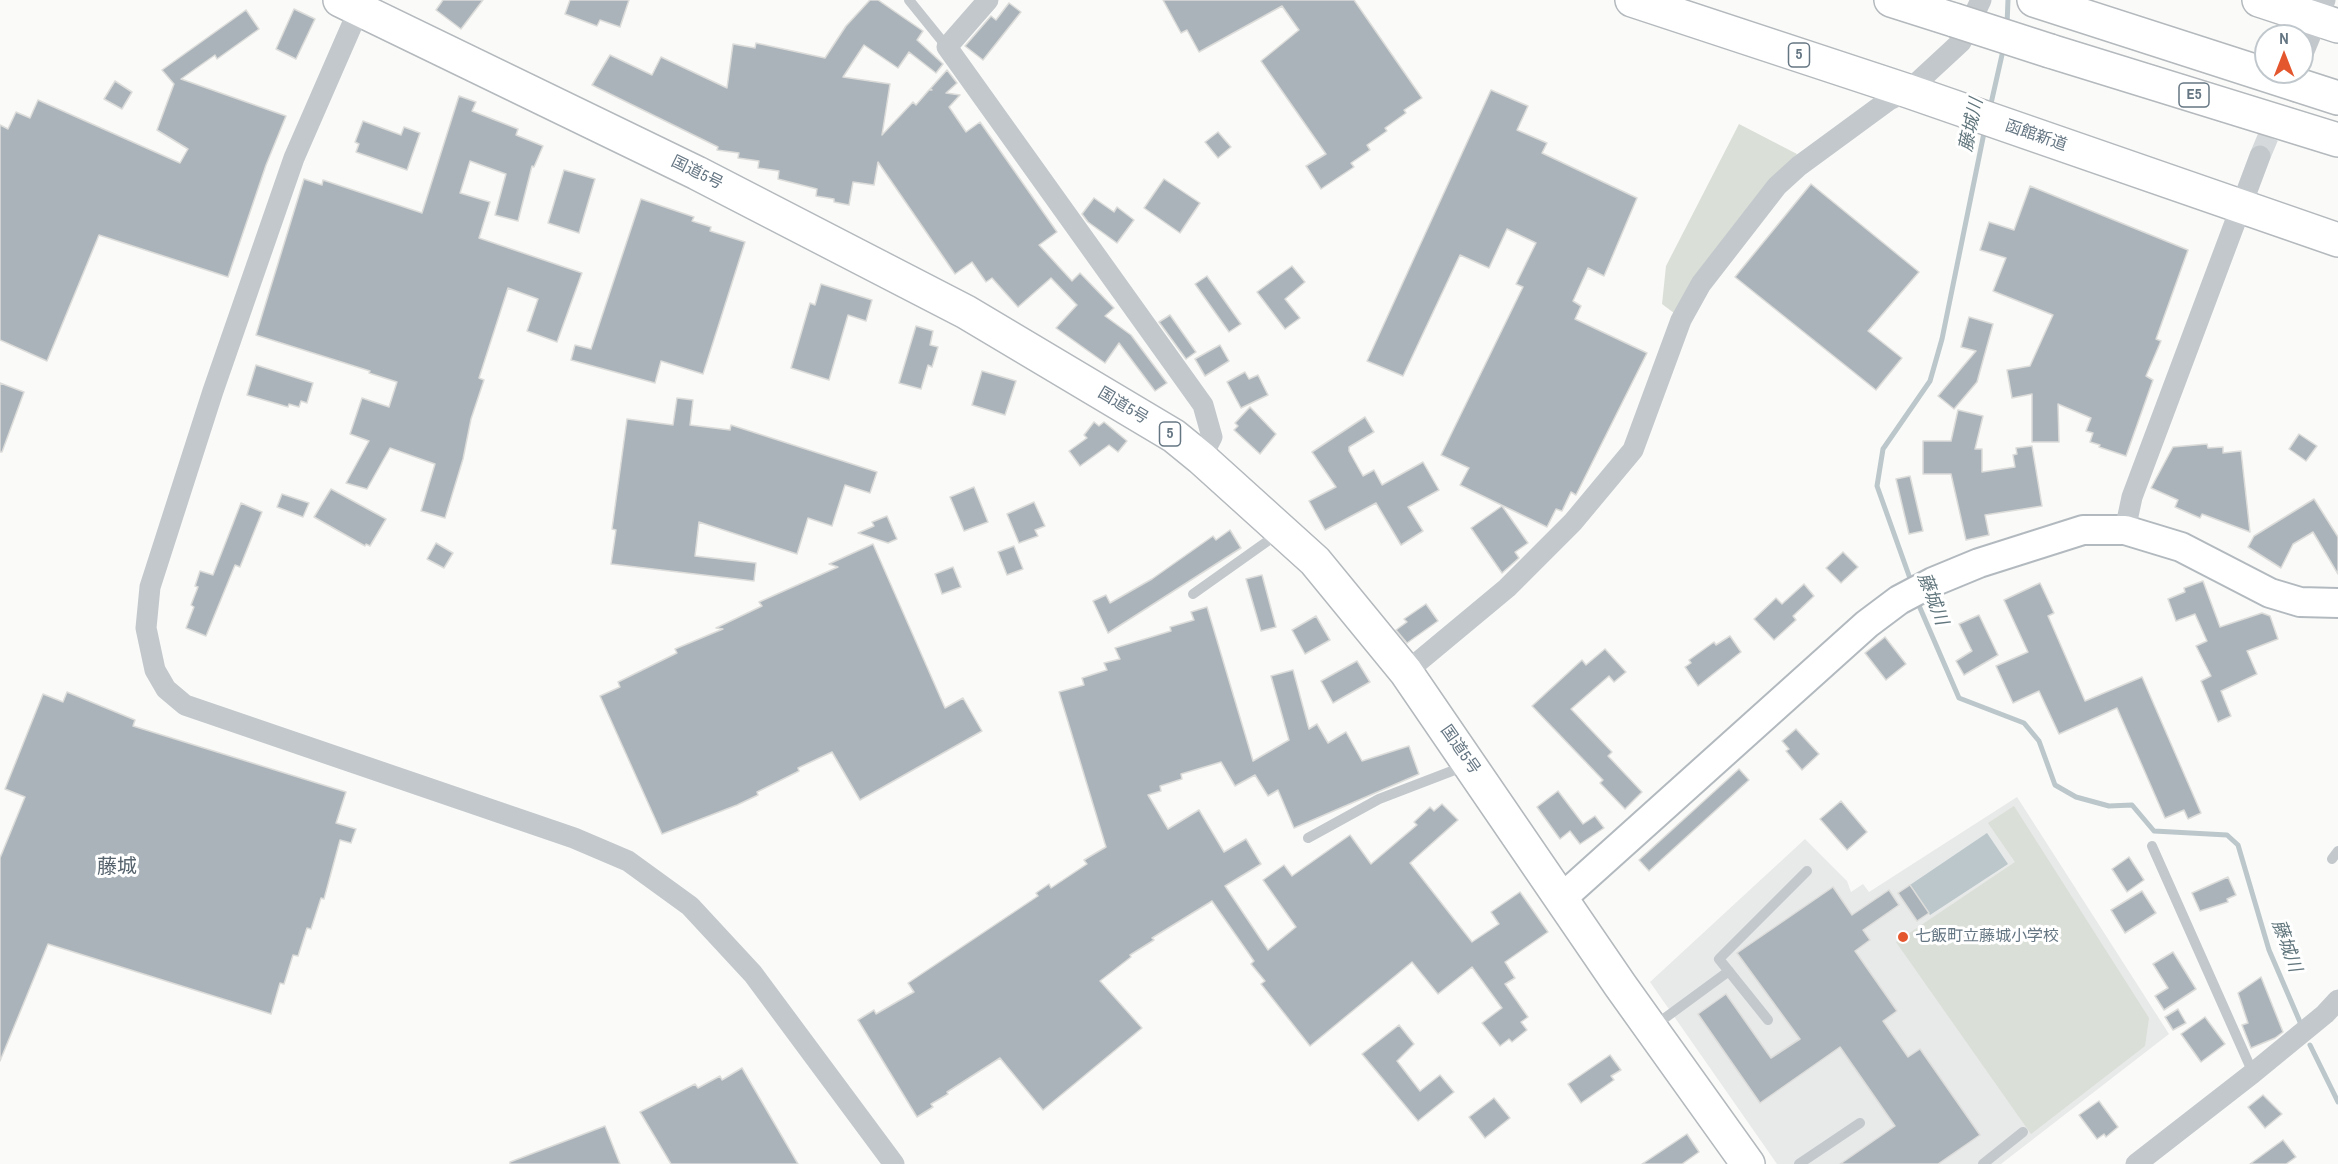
<!DOCTYPE html>
<html>
<head>
<meta charset="utf-8">
<style>
	body { margin:0 }
	#map { position:relative; width:2338px; height:1164px; overflow:hidden; background:#fafaf8; font-family:"Archivo Narrow",sans-serif }
	canvas { display:block }
	.north { position:absolute; left:2254px; top:24px; width:60px; height:60px; box-sizing:border-box; background:#fff; border:2px solid #c1c8cd; border-radius:50%; rotate:0deg; font-size:16px; font-weight:700; line-height:24px; text-align:center; color:#657683 }
	.north::after { content:''; display:block; margin:auto; width:21px; height:27px; background:#e4572e; clip-path:polygon(50% 0,100% 100%,50% 72%,0 100%) }
</style>
</head>
<body>
<div id="map">
<canvas width="2338" height="1164"></canvas>
<div class="north">N</div>
</div>
<script>
const ctx = document.querySelector('canvas').getContext('2d');
ctx.lineJoin = 'round';
function fill(path, color) {
  ctx.fillStyle = color;
  ctx.fill(path, 'evenodd');
}
function toPath(rows) {
  const path = new Path2D();
  for (const r of rows) {
    path.moveTo(r[0], r[1]);
    for (let i = 2; i < r.length; i += 2) path.lineTo(r[i], r[i + 1]);
  }
  return path;
}
function stroke(path, color, width, dash) {
  ctx.strokeStyle = color;
  ctx.lineWidth = width;
  ctx.lineCap = dash ? 'butt' : 'round';
  ctx.setLineDash(dash || []);
  ctx.stroke(path);
}
function drawText(font, color, halo, rows, align = 'center') {
  ctx.font = font + ' "Archivo Narrow","Noto Sans JP",sans-serif';
  ctx.lineWidth = 6;
  ctx.setLineDash([]);
  ctx.textBaseline = 'middle';
  ctx.strokeStyle = halo;
  ctx.fillStyle = color;
  for (const [text, x, y, turn = 0] of rows) {
    ctx.save();
    ctx.translate(x, y);
    ctx.rotate((+turn || 0) * Math.PI / 180);
    ctx.textAlign = isNaN(turn) ? turn : align;
    if (halo) ctx.strokeText(text, 0, 0);
    ctx.fillText(text, 0, 0);
    ctx.restore();
  }
}
fill(toPath([
	[2017,797,2169,1034,2001,1164,1777,1164,1650,982,1805,839,1847,881,1851,892,1863,884,1869,892]
]), '#e8e9e9');
fill(toPath([
	[1739,124,1797,154,1674,313,1662,304,1666,266],
	[2014,806,2149,1018,2145,1046,2031,1134,1896,942,2015,862,1988,823]
]), '#dadfd7');
fill(toPath([
	[1987,833,2008,864,1930,915,1910,885]
]), '#bbc7cb');
stroke(toPath([
	[2007,25,2008,0],
	[1990,108,2004,46],
	[1912,584,1877,486,1883,449,1930,381,1942,339,1985,128],
	[1917,601,1959,698,2024,723,2039,741,2055,785,2076,797,2109,806,2132,805,2154,831,2227,835,2238,845,2269,950,2300,1022],
	[2310,1045,2338,1102]
]), '#bbc7cb', 5);
const building = toPath([
	[443,0,483,0,461,29,436,10,443,0],
	[570,0,629,0,620,27,600,20,597,26,565,14,570,0],
	[870,0,878,0,923,31,917,40,943,64,936,73,909,52,898,68,864,45,843,77,890,84,882,135,913,102,916,105,929,90,932,90,930,89,947,70,957,83,946,93,960,95,949,107,966,132,980,122,1057,232,1039,245,1072,281,1080,273,1114,308,1105,316,1131,335,1167,383,1155,391,1119,343,1105,363,1056,328,1077,305,1051,278,1018,307,992,278,986,282,972,262,955,274,878,162,874,185,853,182,849,205,834,202,834,199,816,196,817,189,778,179,779,171,758,168,759,161,738,158,739,153,717,150,718,147,592,85,610,55,652,75,661,57,727,88,733,44,755,48,756,43,825,58,846,26,870,0],
	[1163,0,1354,0,1422,98,1404,110,1406,113,1385,128,1387,131,1367,145,1370,150,1351,163,1354,167,1321,189,1306,166,1326,154,1261,61,1299,30,1282,6,1199,52,1187,30,1181,33,1163,0],
	[1009,3,1021,12,983,60,965,46,991,16,996,20,1009,3],
	[294,9,315,19,296,59,276,49,294,9],
	[246,10,259,29,217,59,215,55,181,79,286,116,266,165,228,277,99,235,47,361,0,340,0,125,8,129,16,112,30,118,38,100,180,163,188,149,157,130,174,84,162,70,246,10],
	[115,81,132,92,122,109,104,99,115,81],
	[1491,90,1528,106,1517,130,1547,143,1542,153,1637,198,1604,276,1588,268,1573,301,1581,306,1575,319,1647,353,1576,495,1571,492,1562,511,1556,509,1547,527,1460,485,1469,468,1441,455,1523,287,1516,284,1536,243,1507,229,1489,268,1460,255,1403,376,1367,361,1491,90],
	[459,96,476,102,472,111,518,129,516,135,543,146,534,167,532,166,518,221,495,215,506,174,470,161,460,193,490,202,479,238,582,273,557,342,527,331,538,299,508,288,479,378,484,380,471,419,463,459,445,518,421,511,435,464,390,448,367,489,346,483,369,441,350,434,362,398,389,407,397,382,369,373,370,371,256,335,304,179,322,185,323,180,422,213,459,96],
	[363,121,401,135,404,127,420,133,407,170,356,152,359,144,355,142,363,121],
	[1218,132,1231,147,1218,158,1205,142,1218,132],
	[564,170,595,179,579,233,548,223,564,170],
	[1164,179,1200,203,1180,233,1144,208,1164,179],
	[1811,184,1919,272,1868,331,1902,358,1876,390,1735,277,1811,184],
	[2030,186,2188,250,2156,339,2161,341,2146,376,2153,380,2126,456,2099,447,2100,445,2090,442,2093,433,2086,431,2091,418,2058,404,2059,442,2032,442,2032,394,2012,398,2007,370,2030,366,2053,315,1993,291,2006,258,1980,250,1989,222,2014,230,2030,186],
	[1094,198,1114,212,1117,207,1134,220,1117,243,1088,222,1082,214,1094,198],
	[641,199,694,217,692,221,711,227,710,231,745,242,703,374,661,361,655,383,571,360,575,345,591,349,641,199],
	[1292,266,1305,282,1285,299,1300,318,1285,329,1257,292,1292,266],
	[1207,276,1241,324,1229,332,1195,284,1207,276],
	[821,284,872,300,866,321,848,315,829,380,791,368,810,303,815,305,821,284],
	[1170,315,1196,352,1186,359,1159,322,1170,315],
	[1969,317,1993,324,1977,382,1954,409,1938,396,1976,351,1961,347,1969,317],
	[916,326,933,331,930,345,938,347,932,367,928,365,921,389,899,383,916,326],
	[1220,345,1229,361,1205,376,1195,359,1220,345],
	[256,365,313,383,307,403,301,401,299,407,289,404,288,407,247,395,256,365],
	[982,371,1016,381,1005,415,972,405,982,371],
	[1245,372,1249,379,1258,375,1268,395,1241,408,1227,382,1245,372],
	[0,383,24,392,2,452,0,452,0,383],
	[677,398,693,400,690,425,730,430,731,425,877,472,870,493,845,485,832,526,808,518,797,554,699,522,695,556,756,563,754,581,611,564,616,530,612,529,627,419,673,425,677,398],
	[1250,407,1276,434,1260,454,1234,430,1238,426,1235,423,1250,407],
	[1958,410,1983,416,1975,449,1982,449,1982,472,2015,467,2013,455,2017,454,2016,448,2032,446,2042,506,1985,515,1989,535,1966,540,1951,474,1923,474,1923,441,1951,441,1958,410],
	[1365,417,1374,432,1349,447,1349,451,1363,476,1374,470,1382,485,1423,462,1439,490,1408,507,1423,531,1401,545,1376,503,1325,530,1309,501,1336,487,1312,452,1365,417],
	[1094,422,1099,426,1104,422,1127,441,1118,452,1109,445,1080,466,1069,451,1087,438,1084,435,1094,422],
	[2299,434,2317,446,2306,461,2289,449,2299,434],
	[2207,444,2208,448,2223,447,2223,453,2241,451,2250,532,2202,514,2200,518,2175,507,2178,500,2151,488,2173,447,2207,444],
	[1910,476,1923,531,1909,534,1896,479,1910,476],
	[974,487,988,522,964,531,950,497,974,487],
	[331,489,386,519,370,546,366,544,365,546,314,517,331,489],
	[282,494,309,503,303,517,277,507,282,494],
	[2314,499,2338,537,2338,574,2313,532,2293,544,2281,568,2248,547,2254,536,2314,499],
	[1034,502,1045,526,1035,530,1038,536,1019,543,1007,514,1034,502],
	[241,503,262,512,240,567,235,565,206,636,186,628,194,607,191,605,198,587,195,586,200,571,213,575,241,503],
	[1502,506,1528,543,1515,552,1519,558,1502,573,1471,528,1502,506],
	[887,516,897,539,888,543,858,533,874,526,872,522,887,516],
	[1230,530,1241,548,1108,633,1093,601,1106,595,1110,603,1152,579,1213,536,1216,540,1230,530],
	[436,543,453,553,444,568,427,559,436,543],
	[873,544,945,708,963,698,982,731,860,800,832,752,798,768,799,771,757,792,758,795,737,805,662,834,600,696,620,687,618,682,677,653,675,649,723,629,716,628,762,606,759,602,838,567,829,564,873,544],
	[1014,546,1023,569,1007,575,998,552,1014,546],
	[1843,552,1858,567,1841,583,1826,568,1843,552],
	[953,567,961,587,942,594,935,574,953,567],
	[1262,575,1276,627,1261,631,1246,579,1262,575],
	[2203,581,2220,627,2262,613,2270,616,2278,639,2247,651,2257,674,2221,691,2231,716,2218,722,2201,681,2211,676,2196,646,2207,641,2195,614,2176,621,2168,599,2185,592,2184,588,2203,581],
	[2040,583,2054,613,2048,616,2085,701,2142,677,2201,813,2188,819,2184,810,2165,818,2117,708,2059,734,2039,691,2013,703,1996,666,2028,652,2004,600,2040,583],
	[1804,584,1814,596,1793,616,1796,620,1774,640,1754,619,1776,598,1782,604,1804,584],
	[1426,604,1438,621,1407,643,1396,630,1407,622,1404,619,1426,604],
	[1207,607,1253,761,1289,740,1271,676,1293,670,1309,729,1317,724,1328,743,1346,732,1362,761,1409,746,1419,774,1294,828,1278,790,1268,796,1255,775,1235,786,1221,762,1181,774,1182,779,1160,786,1161,791,1148,795,1168,829,1199,810,1224,852,1246,839,1261,864,1225,886,1268,950,1296,927,1263,880,1284,865,1292,876,1350,835,1371,864,1417,825,1414,822,1430,807,1434,811,1442,804,1458,820,1410,863,1472,942,1499,924,1491,912,1520,892,1548,932,1505,962,1515,978,1505,984,1528,1017,1521,1022,1527,1030,1512,1042,1509,1039,1500,1046,1482,1023,1502,1008,1472,967,1438,994,1412,962,1310,1046,1261,984,1265,981,1251,964,1254,961,1212,901,1152,938,1154,940,1130,955,1131,957,1100,981,1142,1028,1043,1110,1000,1058,947,1092,948,1094,931,1104,933,1107,917,1117,858,1020,874,1010,876,1014,914,992,908,983,1038,896,1036,893,1049,884,1051,888,1087,864,1084,860,1106,847,1059,692,1084,685,1082,678,1107,670,1104,663,1120,659,1115,648,1171,631,1170,627,1194,620,1191,612,1207,607],
	[1979,615,1998,655,1964,675,1956,661,1972,651,1959,624,1979,615],
	[1316,616,1330,640,1305,654,1292,630,1316,616],
	[1730,636,1741,652,1698,686,1685,667,1691,663,1689,660,1714,642,1716,645,1730,636],
	[1885,637,1906,664,1886,680,1865,653,1885,637],
	[1605,649,1626,672,1614,682,1609,676,1571,709,1612,752,1608,756,1642,792,1625,809,1600,783,1603,780,1532,706,1582,660,1586,665,1605,649],
	[1357,661,1370,682,1333,703,1321,681,1357,661],
	[67,692,135,720,133,726,346,792,336,823,356,829,351,843,340,840,324,899,321,898,311,929,307,928,298,956,293,955,284,984,280,983,271,1014,48,944,0,1061,0,858,25,797,5,789,43,694,63,702,67,692],
	[1796,729,1819,754,1802,770,1786,751,1789,749,1782,741,1796,729],
	[1739,769,1749,780,1649,871,1639,860,1739,769],
	[1558,791,1583,824,1595,816,1604,828,1580,844,1570,831,1560,839,1537,807,1558,791],
	[1841,801,1867,832,1847,850,1820,819,1841,801],
	[2129,857,2144,880,2127,892,2112,869,2129,857],
	[2228,877,2236,895,2227,899,2228,902,2200,911,2192,893,2228,877],
	[1910,885,1929,913,1917,921,1898,893,1910,885],
	[1833,887,1852,915,1889,890,1899,905,1863,930,1870,940,1855,951,1897,1011,1883,1021,1908,1057,1920,1049,1980,1135,1938,1164,1840,1164,1895,1126,1840,1047,1760,1103,1698,1014,1726,994,1771,1058,1800,1039,1737,953,1833,887],
	[2142,891,2156,913,2125,933,2111,910,2142,891],
	[2173,952,2196,989,2164,1010,2155,996,2168,988,2153,964,2173,952],
	[2261,977,2283,1032,2275,1038,2251,1048,2242,1025,2248,1023,2238,993,2261,977],
	[2178,1009,2186,1023,2173,1030,2165,1017,2178,1009],
	[2205,1017,2225,1044,2201,1062,2181,1034,2205,1017],
	[1399,1025,1414,1044,1397,1061,1420,1091,1440,1075,1454,1092,1418,1121,1362,1054,1399,1025],
	[1610,1055,1621,1070,1611,1076,1614,1080,1581,1103,1568,1084,1610,1055],
	[742,1068,798,1164,671,1164,640,1112,695,1084,698,1088,720,1076,722,1080,742,1068],
	[2263,1095,2282,1114,2265,1128,2248,1107,2263,1095],
	[1494,1098,1510,1118,1485,1138,1469,1117,1494,1098],
	[2099,1101,2118,1127,2106,1137,2104,1134,2097,1139,2079,1115,2099,1101],
	[605,1126,620,1164,510,1164,510,1162,605,1126],
	[1687,1134,1699,1152,1682,1164,1642,1164,1687,1134],
	[2283,1140,2296,1157,2286,1164,2250,1164,2283,1140]
]);
fill(building, '#aab3b9');
stroke(building, '#dcdcda', 1.5);
stroke(toPath([
	[2260,156,2295,73]
]), '#d5d9db', 21, [21, 10]);
const secondary = toPath([
	[1562,898,1867,624,1899,600,1933,582,1979,563,2083,530,2125,530,2181,547,2270,593,2300,602,2338,603]
]);
const highway = toPath([
	[340,0,697,173,966,312,1174,436,1201,458,1315,561,1406,672,1620,985,1748,1164],
	[1632,0,1908,91,2338,240],
	[1891,0,1954,20],
	[2034,0,2338,98],
	[2259,0,2338,26],
	[2050,51,2338,140]
]);
stroke(secondary, '#b3babf', 32);
stroke(highway, '#b4b9bd', 36);
stroke(toPath([
	[909,0,947,47],
	[1193,594,1279,533],
	[1308,838,1379,799,1465,766],
	[2152,846,2253,1073],
	[2332,859,2338,851],
	[1768,1020,1719,959,1807,871],
	[1654,1026,1729,971],
	[1799,1164,1860,1123],
	[1983,1164,2023,1132]
]), '#c3c8cc', 10);
stroke(toPath([
	[988,0,947,47,1203,405,1212,437,1201,458],
	[359,9,294,158,213,391,150,587,146,628,155,670,166,689,185,705,574,838,628,861,690,906,753,974,894,1164],
	[2302,56,2325,0],
	[2125,530,2132,497,2260,156],
	[1406,672,1507,588,1573,522,1633,450,1681,320,1701,284,1777,186,1799,166,1889,100,1908,91,1961,42,1981,0],
	[2136,1164,2253,1073,2325,1014,2338,1000]
]), '#c3c8cc', 21);
stroke(secondary, '#fff', 28);
stroke(highway, '#fff', 33);
const highwayBridge = toPath([
	[1954,20,2050,51]
]);
stroke(highwayBridge, '#b4b9bd', 36, []);
stroke(highwayBridge, '#fff', 33);
for (const [x, y, r, color] of [
	[1903,937,6,"#e4572e"]
]) {
  const dot = new Path2D();
  dot.arc(x, y, r, 0, 2 * Math.PI);
  ctx.fillStyle = color;
  ctx.fill(dot);
  stroke(dot, '#fff', 2);
}
for (const [x, y, w] of [
	[1799,55,21],
	[2194,95,30],
	[1170,434,21]
]) {
  const box = new Path2D();
  box.roundRect(x - w / 2, y - 12, w, 24, 4.5);
  ctx.fillStyle = '#fff';
  ctx.fill(box);
  stroke(box, '#657683', 1.5);
}
drawText('bold 15px', '#657683', null, [
	["5",1799,55],
	["E5",2194,95],
	["5",1170,434]
]);
drawText('16px', '#657683', '#fff', [
	["函館新道",2036,136,19],
	["国道5号",697,173,26],
	["国道5号",1123,406,31],
	["国道5号",1460,750,55]
]);
drawText('16px', '#657683', '#fff', [
	["七飯町立藤城小学校",1915,937]
], 'left');
drawText('italic 18px', '#60757c', '#fff', [
	["藤城川",1972,125,-78],
	["藤城川",1932,599,69],
	["藤城川",2286,946,70]
]);
drawText('20px', '#57646e', '#fff', [
	["藤城",117,868]
]);
</script>
</body>
</html>
